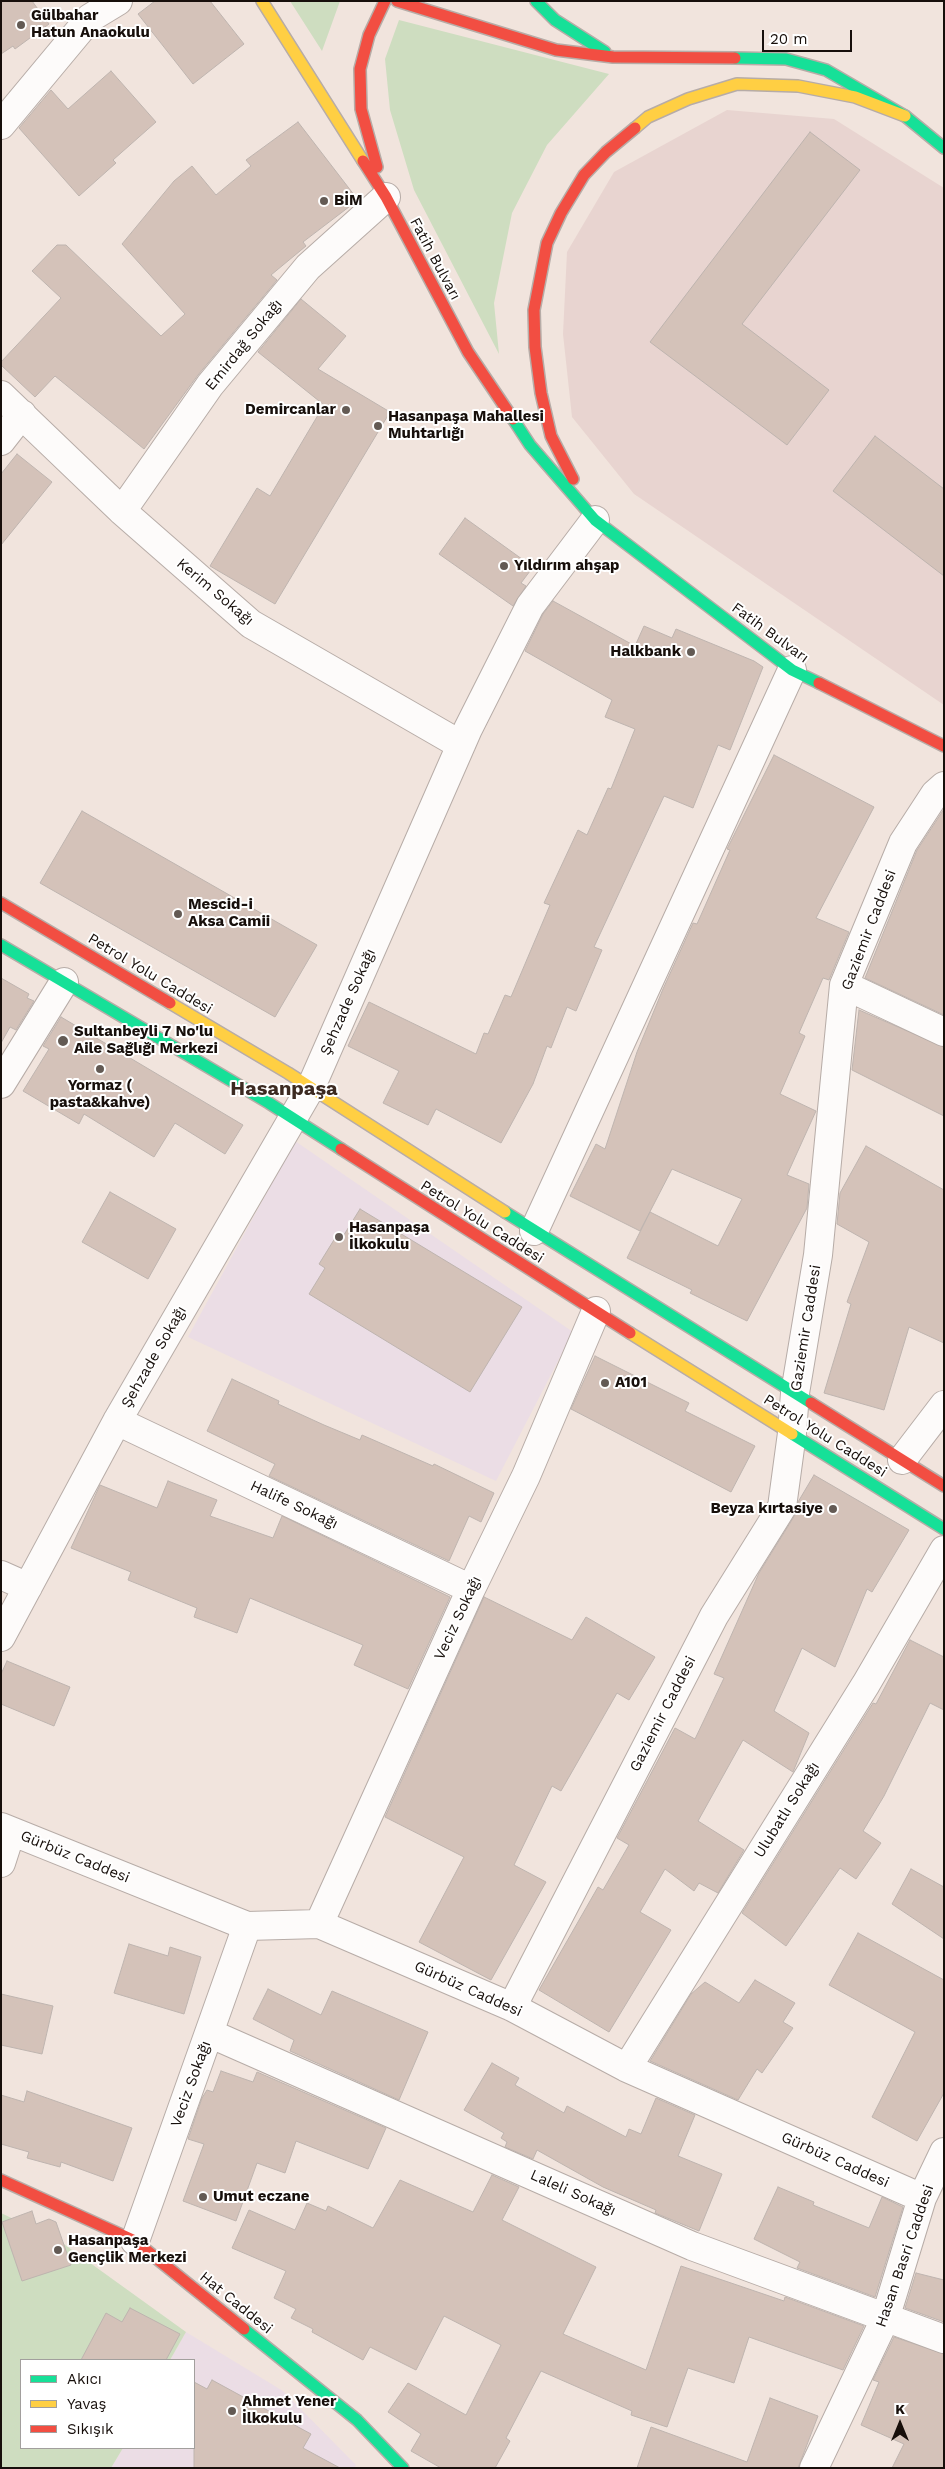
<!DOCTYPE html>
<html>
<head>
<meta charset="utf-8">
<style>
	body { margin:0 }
	#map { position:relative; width:945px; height:2469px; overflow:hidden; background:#f1e4dd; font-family:"Work Sans",sans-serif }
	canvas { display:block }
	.frame { position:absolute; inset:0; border:2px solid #170f0b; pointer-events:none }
	.legend { position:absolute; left:20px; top:2359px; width:175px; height:90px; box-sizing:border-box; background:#fff; border:1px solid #a29f9d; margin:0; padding:6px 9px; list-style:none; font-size:15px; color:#170f0b }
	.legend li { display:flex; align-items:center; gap:10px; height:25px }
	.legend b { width:25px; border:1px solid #a29f9d }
	.north { position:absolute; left:875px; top:2399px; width:50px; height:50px; -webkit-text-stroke:4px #fff; paint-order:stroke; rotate:0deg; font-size:14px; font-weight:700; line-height:20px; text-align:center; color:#170f0b }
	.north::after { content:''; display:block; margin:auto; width:18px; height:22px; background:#170f0b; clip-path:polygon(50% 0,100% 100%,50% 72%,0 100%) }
	.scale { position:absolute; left:762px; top:30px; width:90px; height:22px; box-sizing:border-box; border:2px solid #170f0b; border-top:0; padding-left:6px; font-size:15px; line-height:18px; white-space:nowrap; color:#170f0b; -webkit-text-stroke:4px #fff; paint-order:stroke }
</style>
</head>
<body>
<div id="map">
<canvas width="945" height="2469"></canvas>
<div class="frame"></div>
<ul class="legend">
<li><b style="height:6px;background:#16e098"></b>Akıcı</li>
<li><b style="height:6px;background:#ffcf43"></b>Yavaş</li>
<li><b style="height:6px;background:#f24e42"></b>Sıkışık</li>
</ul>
<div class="north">K</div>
<div class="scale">20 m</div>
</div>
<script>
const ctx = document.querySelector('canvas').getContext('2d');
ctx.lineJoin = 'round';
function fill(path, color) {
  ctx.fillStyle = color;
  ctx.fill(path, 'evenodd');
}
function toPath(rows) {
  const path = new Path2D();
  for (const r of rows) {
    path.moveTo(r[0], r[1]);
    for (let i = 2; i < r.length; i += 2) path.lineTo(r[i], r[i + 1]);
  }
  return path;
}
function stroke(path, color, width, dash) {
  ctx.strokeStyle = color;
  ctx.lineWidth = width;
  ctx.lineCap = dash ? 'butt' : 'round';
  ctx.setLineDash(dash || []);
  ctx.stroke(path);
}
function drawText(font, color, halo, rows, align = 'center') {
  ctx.font = font + ' "Work Sans",sans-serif';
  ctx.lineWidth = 4;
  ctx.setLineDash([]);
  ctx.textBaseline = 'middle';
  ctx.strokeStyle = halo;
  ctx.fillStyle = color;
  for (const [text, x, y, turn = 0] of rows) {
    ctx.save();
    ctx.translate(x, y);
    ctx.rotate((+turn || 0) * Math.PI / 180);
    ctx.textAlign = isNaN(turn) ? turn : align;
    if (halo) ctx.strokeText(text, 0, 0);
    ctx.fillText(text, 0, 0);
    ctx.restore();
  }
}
fill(toPath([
	[727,110,834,119,944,188,944,705,634,494,572,417,563,334,567,252,614,172]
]), '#e8d4d0');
fill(toPath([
	[295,1141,573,1332,496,1481,188,1337],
	[186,2332,283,2391,356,2465,354,2468,111,2468,123,2448,194,2448,194,2360,170,2360]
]), '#ebdde5');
fill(toPath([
	[290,1,340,1,322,51],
	[399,20,609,74,547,145,512,213,494,303,499,354,414,190,390,110,385,59],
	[1,2213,61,2242,186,2332,170,2360,21,2360,21,2448,123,2448,111,2468,1,2468]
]), '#ceddc0');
const building = toPath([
	[1,1,32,1,49,24,15,49,13,46,1,54,1,1],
	[155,1,210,1,244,44,193,84,138,14,155,1],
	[111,71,156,122,113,160,116,163,79,196,19,128,51,90,68,109,111,71],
	[298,122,358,200,303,242,306,246,271,275,277,280,198,375,144,449,55,376,35,397,1,365,1,362,61,298,32,271,57,245,66,245,161,336,185,314,122,244,174,181,192,166,216,195,251,166,246,160,298,122],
	[810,132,860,170,742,324,829,390,787,445,650,342,810,132],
	[301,299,346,336,318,369,390,412,275,604,210,566,257,488,270,496,324,405,258,352,301,299],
	[875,436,944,489,944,576,833,491,875,436],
	[17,454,52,482,1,545,1,474,17,454],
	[465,518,533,567,521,583,526,586,513,606,439,554,465,518],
	[553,601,635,646,644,626,672,638,676,629,754,661,763,667,730,750,718,745,693,808,664,796,594,947,602,950,576,1011,567,1007,551,1048,547,1046,533,1084,501,1143,436,1109,428,1125,383,1103,399,1071,348,1046,369,1002,476,1054,484,1033,488,1034,505,995,511,997,550,905,544,903,578,830,587,835,608,788,611,789,635,729,605,717,612,700,525,651,543,614,553,601],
	[774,755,874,807,816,918,849,932,829,980,823,978,799,1033,805,1036,780,1094,816,1111,787,1175,809,1184,807,1208,747,1321,690,1293,692,1290,627,1258,650,1212,718,1246,742,1199,672,1169,640,1231,570,1196,596,1144,605,1149,637,1052,663,989,693,923,697,924,730,850,727,849,774,755],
	[944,809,944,1015,865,978,917,850,944,809],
	[82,811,317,945,275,1017,40,883,82,811],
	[1,978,29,994,27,998,34,1001,16,1030,10,1027,1,1043,1,978],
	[859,1010,944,1047,944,1116,852,1070,859,1010],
	[61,1017,243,1125,225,1154,175,1123,154,1157,84,1114,79,1124,23,1091,49,1049,43,1046,61,1017],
	[866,1146,944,1190,944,1343,909,1327,884,1410,824,1393,851,1304,847,1302,869,1242,837,1224,840,1193,866,1146],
	[110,1192,176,1229,148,1279,82,1242,110,1192],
	[360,1209,522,1307,470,1392,309,1294,325,1268,319,1264,337,1235,342,1238,360,1209],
	[595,1356,689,1403,685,1411,755,1446,731,1492,571,1409,595,1356],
	[232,1379,279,1401,278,1404,324,1425,360,1440,362,1435,433,1466,434,1464,494,1493,481,1522,469,1516,449,1561,269,1476,275,1464,207,1431,232,1379],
	[814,1475,909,1530,872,1592,867,1589,835,1667,802,1648,774,1711,809,1733,793,1772,743,1740,698,1821,744,1850,718,1893,699,1883,694,1891,665,1869,640,1912,671,1930,609,2032,539,1990,598,1887,603,1890,629,1845,617,1838,675,1728,695,1739,724,1678,714,1674,759,1573,795,1515,798,1502,814,1475],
	[168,1481,217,1500,210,1516,273,1538,282,1516,450,1597,408,1689,354,1665,363,1645,250,1598,237,1633,194,1617,197,1608,128,1580,131,1572,71,1548,100,1485,157,1508,168,1481],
	[484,1597,572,1640,586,1617,655,1657,629,1700,617,1693,561,1791,552,1786,514,1865,546,1882,491,1980,419,1942,464,1857,385,1817,484,1597],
	[910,1640,944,1657,944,1710,930,1703,884,1796,863,1831,881,1843,856,1879,840,1868,786,1946,742,1913,873,1703,876,1704,910,1640],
	[7,1661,70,1687,54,1726,1,1704,1,1674,7,1661],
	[911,1869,944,1887,944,1939,892,1904,911,1869],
	[858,1933,944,1980,944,2093,917,2141,872,2117,915,2032,829,1985,858,1933],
	[129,1944,168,1956,170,1947,201,1957,184,2014,114,1993,129,1944],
	[755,1980,795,2003,783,2022,793,2028,762,2073,757,2069,738,2100,650,2061,691,1994,705,1982,739,2003,755,1980],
	[268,1989,321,2015,332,1991,428,2032,399,2100,290,2051,294,2040,253,2019,268,1989],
	[1,1994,53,2006,42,2054,1,2045,1,1994],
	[492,2063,519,2078,515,2085,564,2113,567,2106,626,2137,629,2129,641,2134,656,2098,695,2115,678,2156,722,2174,699,2231,655,2213,656,2210,603,2187,537,2150,533,2159,505,2147,507,2142,501,2138,504,2133,464,2110,492,2063],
	[221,2071,253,2082,257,2072,264,2075,386,2128,368,2169,296,2141,285,2173,257,2163,236,2221,183,2201,204,2144,188,2139,202,2098,207,2090,213,2092,221,2071],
	[27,2091,132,2128,113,2181,61,2162,60,2167,27,2158,29,2152,1,2144,1,2095,24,2102,27,2091],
	[492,2175,519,2187,502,2220,596,2267,563,2334,646,2370,681,2266,784,2301,785,2297,864,2326,843,2370,749,2337,734,2383,688,2368,667,2427,631,2415,632,2411,541,2371,506,2438,510,2441,495,2468,441,2468,411,2451,421,2434,388,2412,408,2383,466,2415,501,2345,444,2316,416,2370,370,2347,363,2360,312,2332,313,2329,291,2318,296,2309,274,2298,286,2271,232,2248,249,2210,295,2230,307,2203,326,2211,328,2206,373,2228,400,2180,473,2212,492,2175],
	[778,2187,814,2202,813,2205,869,2228,882,2197,903,2207,875,2297,797,2268,800,2262,754,2239,778,2187],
	[32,2211,36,2224,49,2219,56,2222,71,2265,22,2281,2,2222,32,2211],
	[916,2273,944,2280,944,2322,905,2308,916,2273],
	[130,2308,180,2334,166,2360,81,2360,106,2313,122,2322,130,2308],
	[894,2337,944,2354,944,2468,892,2468,904,2444,861,2425,879,2382,873,2380,894,2337],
	[212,2380,311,2434,303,2448,340,2468,194,2468,194,2382,207,2389,212,2380],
	[770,2398,818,2416,798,2468,637,2468,651,2427,747,2462,770,2398]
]);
fill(building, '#d4c2b9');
stroke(building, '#beb4af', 1);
const street = toPath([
	[1,125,90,18,118,1],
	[1,395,122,511,251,624,461,745],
	[1,441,22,414],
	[122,511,210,385,308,267,386,197],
	[844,985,944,1032],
	[1,1084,64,982],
	[534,1231,792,670],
	[117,1421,471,1589],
	[902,1460,944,1405],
	[1,1575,28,1587],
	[1,1637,117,1421,311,1087,468,729,530,606,595,520],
	[1,1827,247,1926,319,1924,512,2007,627,2068,922,2198],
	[1,1863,11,1832],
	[319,1924,471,1589,526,1476,596,1311],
	[512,2007,714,1616,782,1507,792,1433,795,1393,818,1255,844,985,903,843,935,794,944,786],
	[209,2033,692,2246,944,2339],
	[627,2068,866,1684,944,1550],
	[135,2241,247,1926],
	[814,2468,885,2319,922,2198,944,2152]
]);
const fast = toPath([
	[536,1,555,20,605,52],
	[735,58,786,59,826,70,905,116,944,148],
	[513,419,530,445,595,520,792,670,819,683],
	[1,945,269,1103,341,1149],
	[505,1212,811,1403],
	[792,1434,944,1529],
	[244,2329,357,2420,403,2468]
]);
const slow = toPath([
	[262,1,363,161],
	[635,128,648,117,688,99,737,84,798,86,855,97,905,116],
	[170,1003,288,1073,505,1212],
	[630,1333,792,1434]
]);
const jam = toPath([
	[397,1,556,50,613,57,735,58],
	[363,161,386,197,468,352,513,419],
	[377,167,361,109,360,69,369,35,385,1],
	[573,479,551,436,541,393,535,347,534,310,547,243,561,213,584,175,606,152,635,128],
	[819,683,944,746],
	[1,903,170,1003],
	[341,1149,630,1333],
	[811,1403,944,1486],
	[1,2180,135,2241,244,2329]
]);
stroke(street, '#b7aca7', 30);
stroke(fast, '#b7aca7', 14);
stroke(slow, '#b7aca7', 14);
stroke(jam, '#b7aca7', 14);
stroke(street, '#fdfbfa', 28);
stroke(fast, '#16e098', 11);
stroke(slow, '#ffcf43', 11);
stroke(jam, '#f24e42', 11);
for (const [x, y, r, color] of [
	[21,25,5,"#635a54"],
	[324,201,5,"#635a54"],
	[346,410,5,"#635a54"],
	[378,426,5,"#635a54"],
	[504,566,5,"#635a54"],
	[691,652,5,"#635a54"],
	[178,914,5,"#635a54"],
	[63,1041,6,"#635a54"],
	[100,1069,5,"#635a54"],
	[339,1237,5,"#635a54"],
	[605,1383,5,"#635a54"],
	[833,1509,5,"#635a54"],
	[203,2197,5,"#635a54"],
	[58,2250,5,"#635a54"],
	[232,2411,5,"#635a54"]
]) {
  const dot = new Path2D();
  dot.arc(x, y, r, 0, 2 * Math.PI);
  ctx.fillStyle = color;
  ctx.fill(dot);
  stroke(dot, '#fff', 2);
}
drawText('bold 15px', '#170f0b', '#fff', [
	["Gülbahar",31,16],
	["Hatun Anaokulu",31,33],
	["BİM",334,201],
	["Demircanlar",336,410,"right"],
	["Hasanpaşa Mahallesi",388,417],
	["Muhtarlığı",388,434],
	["Yıldırım ahşap",514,566],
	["Halkbank",681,652,"right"],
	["Mescid-i",188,905],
	["Aksa Camii",188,922],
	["Sultanbeyli 7 No'lu",74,1032],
	["Aile Sağlığı Merkezi",74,1049],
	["Yormaz (",100,1086,"center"],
	["pasta&kahve)",100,1103,"center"],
	["Hasanpaşa",349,1228],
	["İlkokulu",349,1245],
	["A101",615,1383],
	["Beyza kırtasiye",823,1509,"right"],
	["Umut eczane",213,2197],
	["Hasanpaşa",68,2241],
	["Gençlik Merkezi",68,2258],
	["Ahmet Yener",242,2402],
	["İlkokulu",242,2419]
], 'left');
drawText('15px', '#170f0b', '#fff', [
	["Fatih Bulvarı",435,259,62],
	["Emirdağ Sokağı",244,345,-51],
	["Kerim Sokağı",215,592,40],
	["Fatih Bulvarı",770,633,36],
	["Gaziemir Caddesi",869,930,-69],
	["Petrol Yolu Caddesi",150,974,31],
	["Şehzade Sokağı",348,1002,-66],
	["Petrol Yolu Caddesi",482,1222,32],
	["Gaziemir Caddesi",806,1328,-81],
	["Şehzade Sokağı",154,1357,-60],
	["Petrol Yolu Caddesi",825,1436,32],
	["Halife Sokağı",294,1505,25],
	["Veciz Sokağı",458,1618,-65],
	["Gaziemir Caddesi",663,1714,-63],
	["Ulubatlı Sokağı",787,1810,-58],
	["Gürbüz Caddesi",75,1857,22],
	["Gürbüz Caddesi",468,1989,24],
	["Veciz Sokağı",191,2084,-70],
	["Gürbüz Caddesi",835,2160,24],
	["Laleli Sokağı",573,2193,24],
	["Hasan Basri Caddesi",905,2256,-71],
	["Hat Caddesi",236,2303,39]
]);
drawText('bold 20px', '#3c2a21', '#fff', [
	["Hasanpaşa",284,1089]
]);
</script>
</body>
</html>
